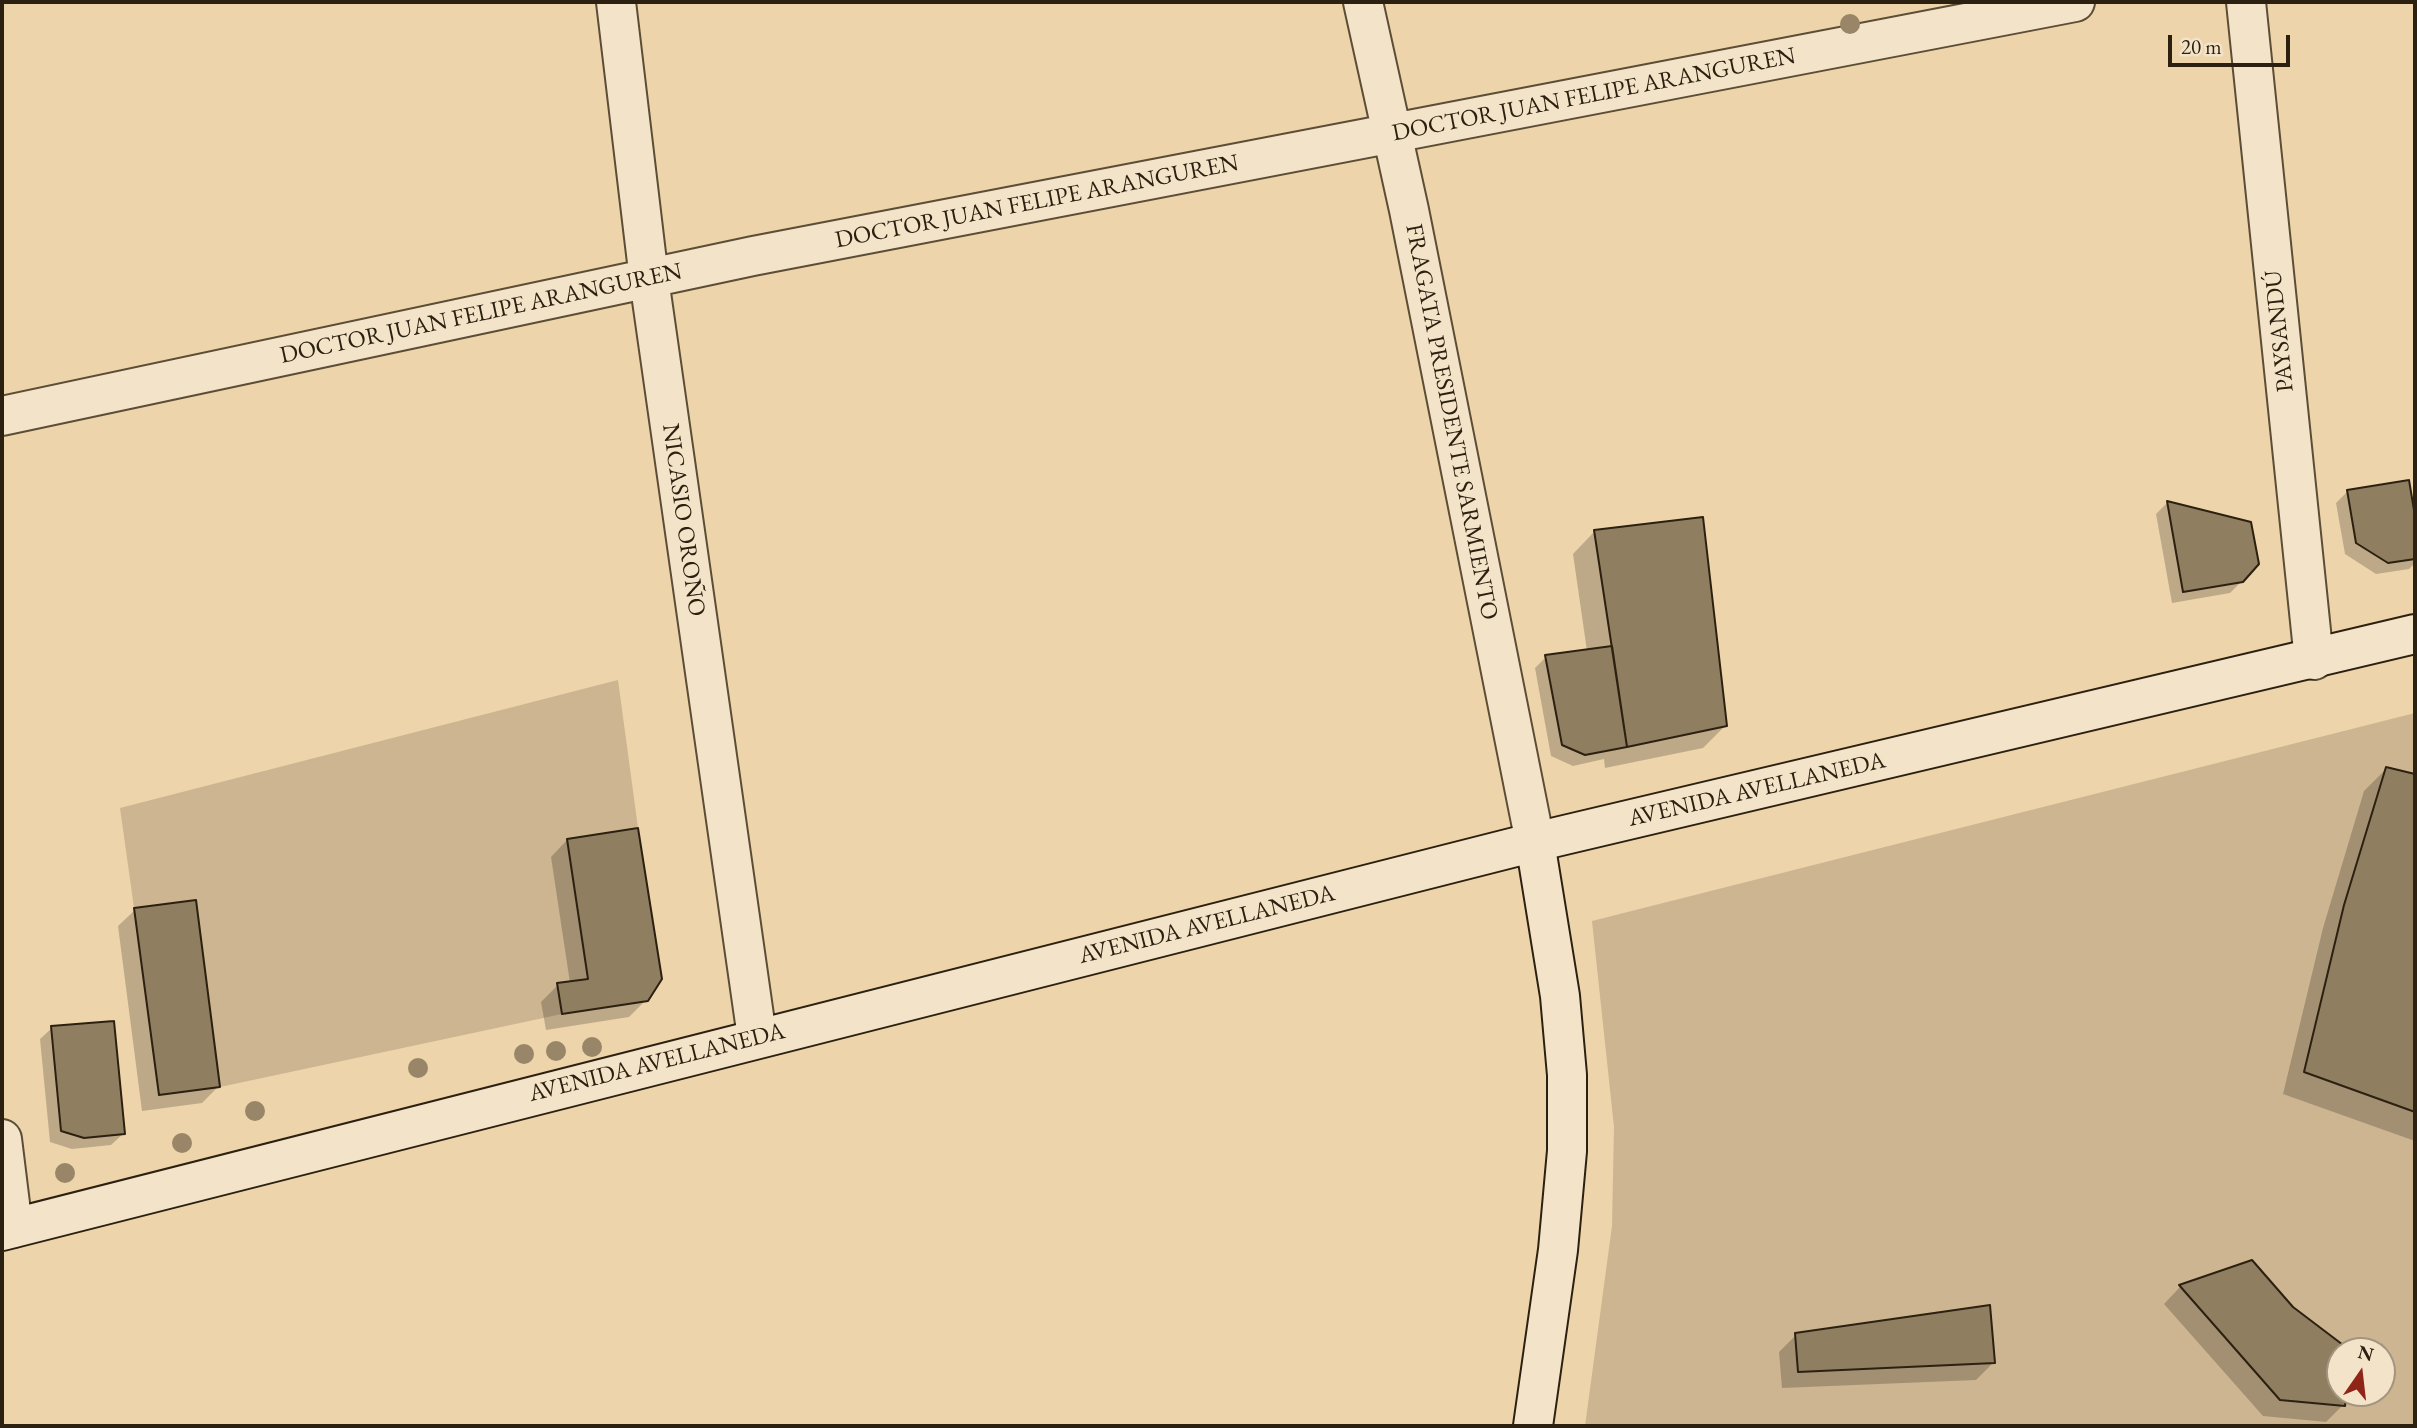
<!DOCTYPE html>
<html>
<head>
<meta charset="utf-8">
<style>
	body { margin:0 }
	#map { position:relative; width:2417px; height:1428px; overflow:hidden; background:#edd4aa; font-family:"EB Garamond",serif }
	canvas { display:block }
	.frame { position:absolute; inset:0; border:4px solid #2c2011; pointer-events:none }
	.north { position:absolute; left:2326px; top:1337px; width:70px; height:70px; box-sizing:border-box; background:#f3e3c8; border:2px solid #a3957f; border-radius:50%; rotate:14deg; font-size:19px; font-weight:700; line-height:28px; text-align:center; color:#2c2011 }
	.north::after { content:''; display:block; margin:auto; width:24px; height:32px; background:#8f2418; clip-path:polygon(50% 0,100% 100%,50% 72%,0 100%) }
	.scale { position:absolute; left:2168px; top:35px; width:122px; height:32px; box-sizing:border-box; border:4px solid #2c2011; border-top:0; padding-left:9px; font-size:21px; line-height:24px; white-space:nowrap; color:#2c2011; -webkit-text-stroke:5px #f3e3c8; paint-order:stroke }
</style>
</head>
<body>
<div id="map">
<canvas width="2417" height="1428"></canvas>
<div class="frame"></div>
<div class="north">N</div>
<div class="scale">20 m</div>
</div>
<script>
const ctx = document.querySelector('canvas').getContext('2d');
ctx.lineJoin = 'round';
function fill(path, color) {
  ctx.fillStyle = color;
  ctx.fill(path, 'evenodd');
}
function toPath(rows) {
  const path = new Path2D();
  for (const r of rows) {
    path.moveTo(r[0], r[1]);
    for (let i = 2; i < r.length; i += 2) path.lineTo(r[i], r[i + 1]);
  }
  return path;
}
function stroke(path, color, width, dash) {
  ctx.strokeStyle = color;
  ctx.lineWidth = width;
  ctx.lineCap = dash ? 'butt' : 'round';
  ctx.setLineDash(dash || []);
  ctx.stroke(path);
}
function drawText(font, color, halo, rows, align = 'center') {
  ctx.font = font + ' "EB Garamond",serif';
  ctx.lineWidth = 5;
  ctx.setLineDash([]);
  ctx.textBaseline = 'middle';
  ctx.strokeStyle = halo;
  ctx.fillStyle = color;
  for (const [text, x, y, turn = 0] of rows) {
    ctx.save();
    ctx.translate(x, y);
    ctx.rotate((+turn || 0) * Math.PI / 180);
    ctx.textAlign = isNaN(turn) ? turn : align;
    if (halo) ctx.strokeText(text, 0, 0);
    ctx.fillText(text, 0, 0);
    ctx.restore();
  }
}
fill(toPath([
	[618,680,638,828,567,839,588,979,557,983,562,1014,220,1087,196,900,134,908,120,808],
	[2415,713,2415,1426,1585,1426,1612,1226,1614,1127,1592,921],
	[2340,1351,2382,1351,2382,1393,2340,1393]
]), '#ccb590');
fill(toPath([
	[2408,482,2415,526,2415,563,2409,569,2376,574,2345,554,2336,503,2348,491],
	[2167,503,2242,581,2230,593,2172,603,2156,514],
	[1594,532,1725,726,1703,748,1605,768,1604,759,1573,766,1551,756,1535,668,1546,657,1587,651,1573,554],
	[2386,769,2415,775,2415,1141,2283,1094,2323,928,2364,791],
	[567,840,647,999,629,1017,546,1030,541,1002,558,985,570,983,551,857],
	[135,910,219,1086,202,1103,142,1111,118,926],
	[52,1028,123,1134,111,1145,72,1149,50,1142,40,1039],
	[2251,1262,2291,1309,2348,1351,2340,1351,2340,1393,2345,1393,2343,1405,2326,1422,2263,1416,2164,1304,2180,1287],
	[1796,1335,1993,1363,1976,1380,1782,1388,1779,1352]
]), '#0003');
const building = toPath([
	[2409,480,2415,516,2415,559,2388,563,2356,543,2347,490,2409,480],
	[2167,501,2251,522,2259,564,2243,582,2183,592,2167,501],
	[1703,517,1727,726,1627,747,1594,530,1703,517],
	[1612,646,1627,747,1585,755,1562,745,1545,655,1612,646],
	[2386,767,2415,774,2415,1112,2304,1072,2344,905,2386,767],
	[638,828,662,979,648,1001,562,1014,557,983,588,979,567,839,638,828],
	[196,900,220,1087,159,1095,134,908,196,900],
	[114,1021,125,1134,84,1138,61,1131,51,1026,114,1021],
	[2252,1260,2293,1307,2351,1351,2340,1351,2340,1393,2347,1393,2345,1406,2280,1400,2179,1285,2252,1260],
	[1990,1305,1995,1363,1798,1372,1795,1333,1990,1305]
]);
fill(building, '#907e61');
stroke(building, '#2c2011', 2);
const street = toPath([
	[616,2,649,279,757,1037],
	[1363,2,1409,210,1535,842],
	[2246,2,2314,660],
	[2,416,753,256,2075,2],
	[2,1139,13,1228]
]);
const secondary = toPath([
	[2,1231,1535,842,2415,634],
	[1533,1426,1558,1250,1567,1151,1567,1075,1560,996,1535,842]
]);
stroke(street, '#5c4d37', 42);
stroke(secondary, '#2c2011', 42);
stroke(street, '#f3e3c8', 38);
stroke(secondary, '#f3e3c8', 38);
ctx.fillStyle = '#998567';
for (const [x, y] of [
	[1850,24],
	[592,1047],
	[556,1051],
	[524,1054],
	[418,1068],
	[255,1111],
	[182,1143],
	[65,1173]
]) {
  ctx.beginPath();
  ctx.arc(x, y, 10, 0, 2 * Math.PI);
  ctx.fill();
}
drawText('24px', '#2c2011', '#f3e3c8', [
	["DOCTOR JUAN FELIPE ARANGUREN",1594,95,-11],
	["DOCTOR JUAN FELIPE ARANGUREN",1037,202,-11],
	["DOCTOR JUAN FELIPE ARANGUREN",481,314,-12],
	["PAYSANDÚ",2280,331,-96],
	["FRAGATA PRESIDENTE SARMIENTO",1451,422,79],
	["NICASIO OROÑO",683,520,82],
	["AVENIDA AVELLANEDA",1757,790,-13],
	["AVENIDA AVELLANEDA",1207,925,-14],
	["AVENIDA AVELLANEDA",657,1063,-14]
]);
</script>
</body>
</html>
